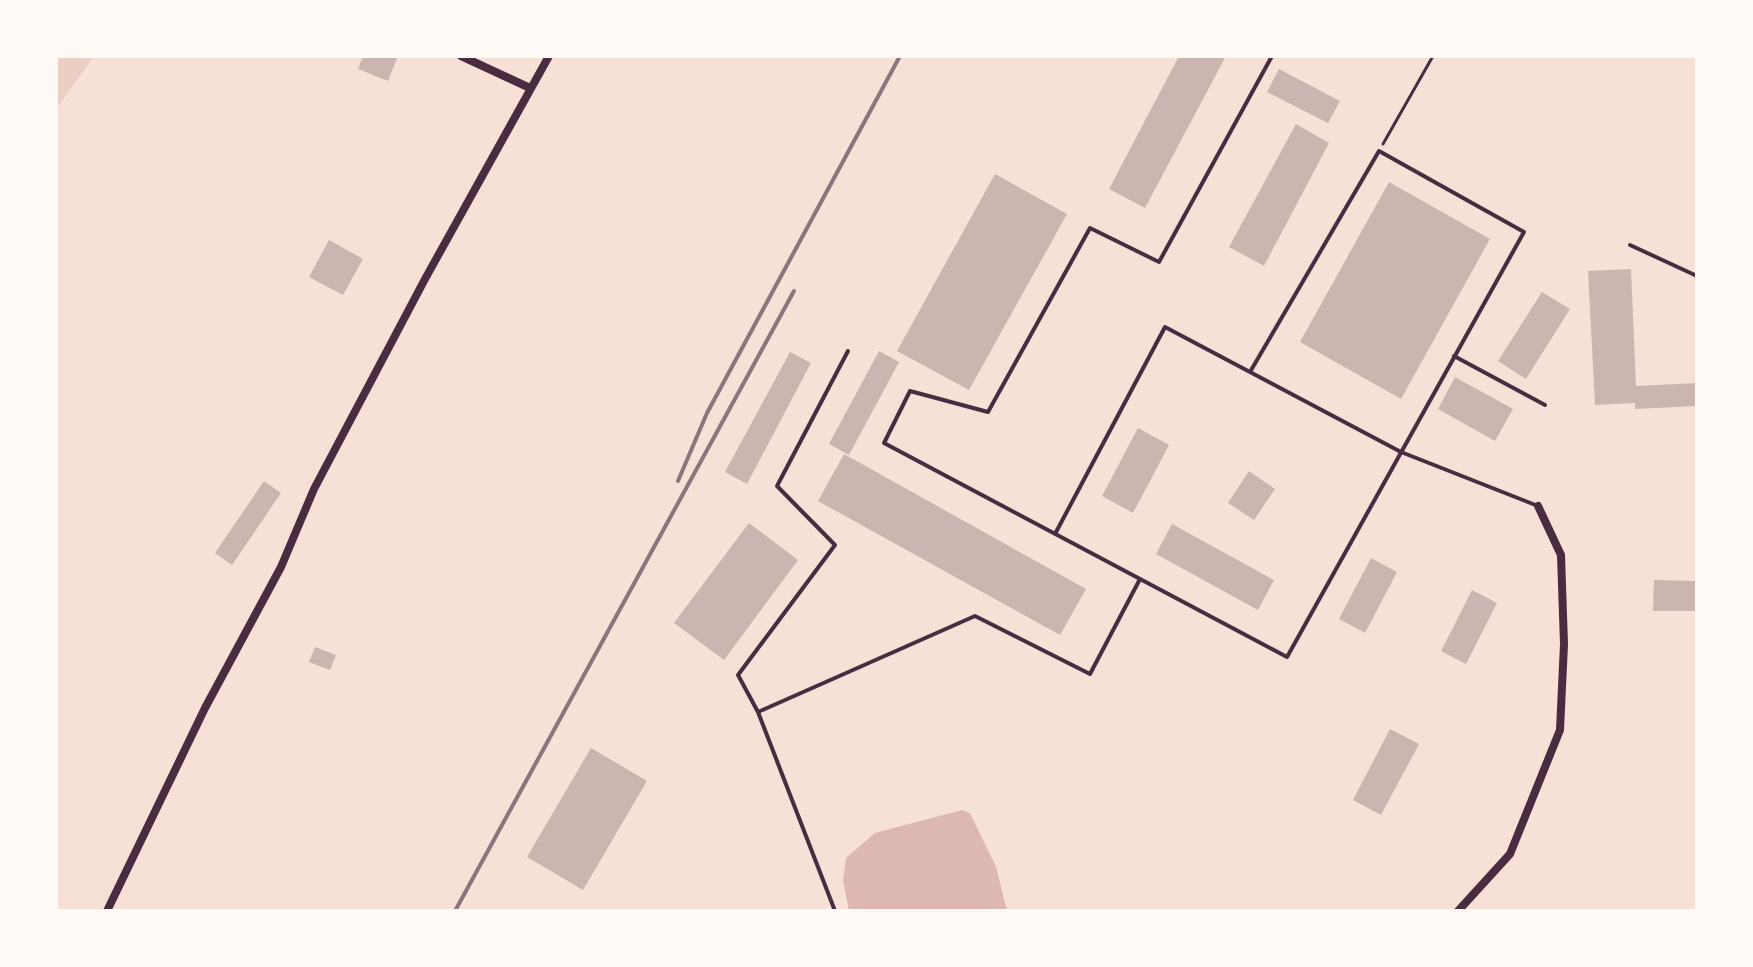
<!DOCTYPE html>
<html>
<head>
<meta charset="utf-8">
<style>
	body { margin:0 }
	#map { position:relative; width:1753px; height:967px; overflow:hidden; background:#f7e1d7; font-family:Helvetica,sans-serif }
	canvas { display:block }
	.frame { position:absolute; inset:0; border:58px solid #fffaf5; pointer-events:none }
</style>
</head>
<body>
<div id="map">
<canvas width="1753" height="967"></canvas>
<div class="frame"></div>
</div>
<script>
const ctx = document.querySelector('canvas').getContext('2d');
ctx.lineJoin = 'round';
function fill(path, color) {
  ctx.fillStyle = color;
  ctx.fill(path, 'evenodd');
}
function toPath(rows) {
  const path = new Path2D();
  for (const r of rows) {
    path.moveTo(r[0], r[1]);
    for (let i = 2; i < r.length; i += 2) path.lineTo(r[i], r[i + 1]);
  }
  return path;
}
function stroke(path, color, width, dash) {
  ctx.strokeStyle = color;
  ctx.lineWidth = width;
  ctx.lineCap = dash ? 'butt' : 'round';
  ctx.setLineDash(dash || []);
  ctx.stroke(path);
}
fill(toPath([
	[56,56,94,56,56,110]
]), '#ebcfc5');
fill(toPath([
	[962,810,970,813,996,867,1007,911,849,911,843,880,846,858,875,833]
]), '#dcb8b0');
fill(toPath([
	[363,56,398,56,388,81,358,69],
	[1179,56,1226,56,1145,208,1109,189],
	[1279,69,1340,101,1328,123,1267,92],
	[1296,124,1329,143,1264,266,1229,247],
	[995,174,1067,214,969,390,897,351],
	[1389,182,1490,239,1401,399,1300,342],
	[329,240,363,259,343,295,309,277],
	[1631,269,1636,386,1697,383,1697,406,1635,409,1635,403,1595,405,1588,271],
	[1542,292,1570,309,1526,379,1498,361],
	[879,351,899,362,849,455,829,444],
	[790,352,811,363,747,484,725,472],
	[1455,377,1513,409,1495,441,1438,409],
	[1138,428,1169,445,1133,513,1102,496],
	[844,454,1086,589,1060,635,818,501],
	[1249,471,1275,489,1254,520,1228,503],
	[264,481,281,493,232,565,215,553],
	[749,523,798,560,724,660,674,623],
	[1172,524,1274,580,1258,610,1156,554],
	[1371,558,1397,572,1365,633,1339,619],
	[1654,580,1697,581,1697,611,1653,611],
	[1472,590,1497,603,1466,664,1441,651],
	[315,647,336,655,330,670,309,662],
	[1390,729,1419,744,1381,815,1353,800],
	[591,748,647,781,583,890,527,857]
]), '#ccb4b1');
stroke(toPath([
	[1383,144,1433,56]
]), '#4a2c40', 3);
stroke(toPath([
	[1630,245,1697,276],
	[1454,356,1545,405],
	[1250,372,1379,151,1524,232,1287,657,884,443,910,391,988,412,1090,228,1159,262,1272,56],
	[1055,534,1165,327,1401,452,1538,506],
	[758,712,738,675,835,545,777,486,848,351],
	[835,911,758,712,975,616,1090,674,1140,579]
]), '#4a2c40', 4);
stroke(toPath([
	[461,56,530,88],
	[107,911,205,708,281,567,314,489,425,279,549,56],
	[1458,911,1510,854,1560,730,1564,644,1561,555,1538,506]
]), '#4a2c40', 8);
stroke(toPath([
	[678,481,707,413,900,56],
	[455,911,794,291]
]), '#8f747c', 4);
</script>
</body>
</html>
